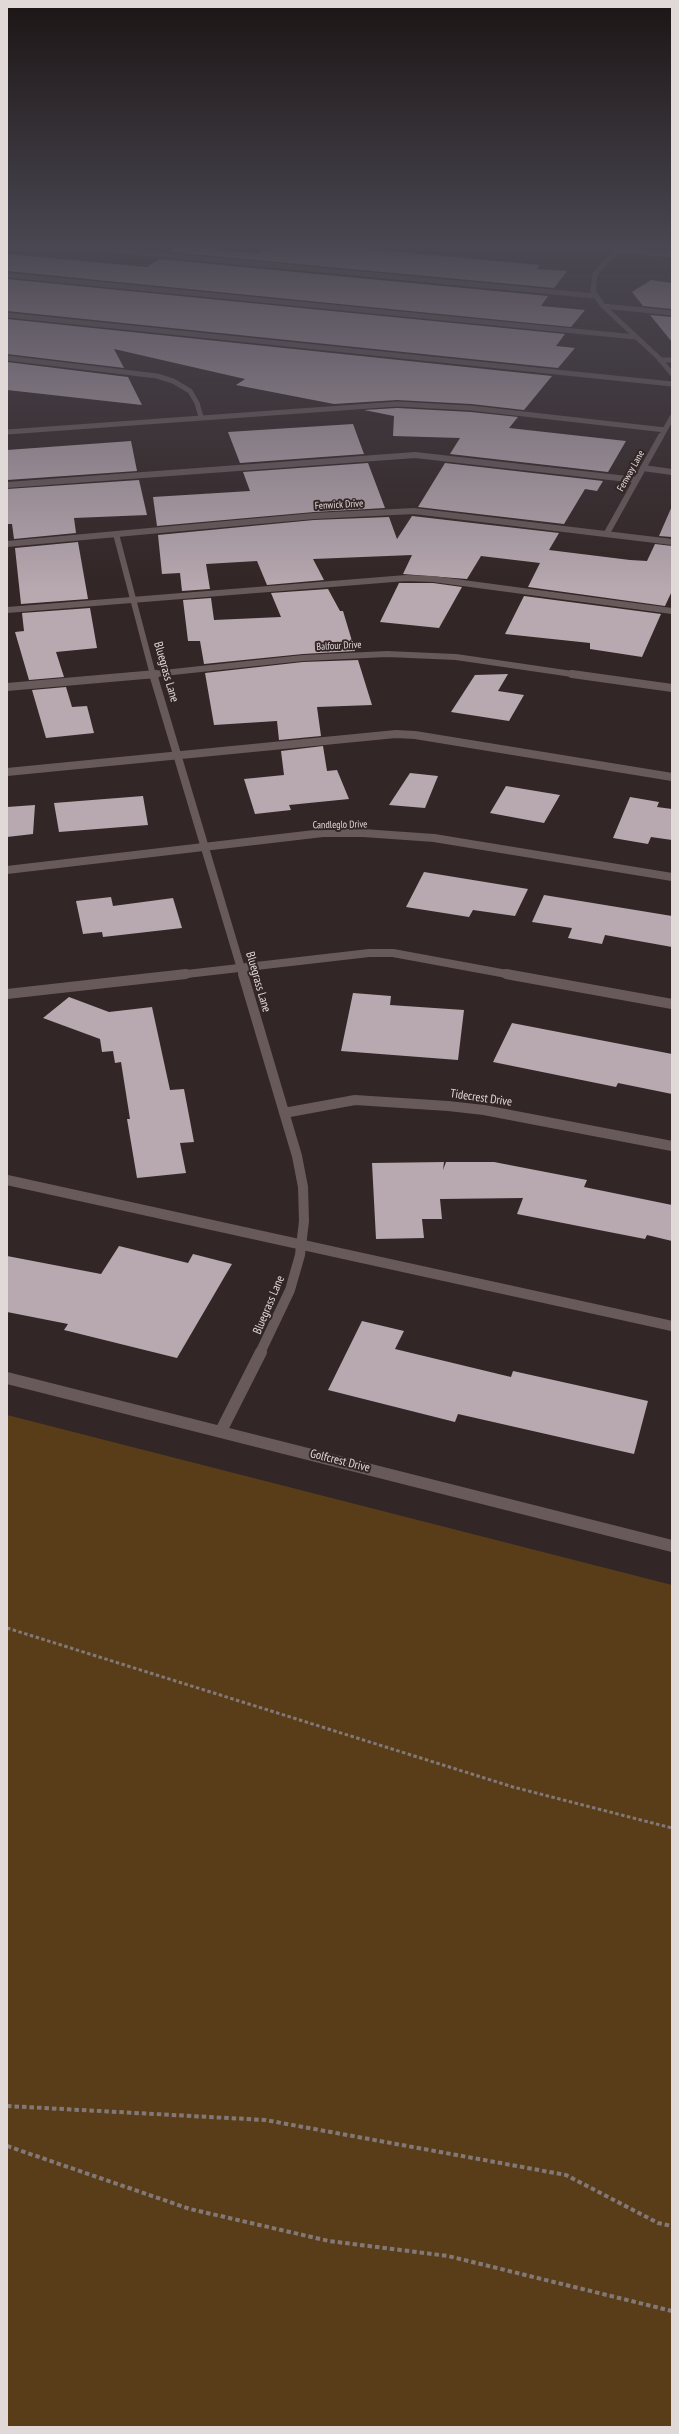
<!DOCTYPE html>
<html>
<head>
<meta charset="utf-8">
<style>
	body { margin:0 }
	#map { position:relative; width:679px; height:2434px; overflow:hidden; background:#332626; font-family:"PT Sans Narrow",sans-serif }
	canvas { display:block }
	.frame { position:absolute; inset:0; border:8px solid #e1d8d8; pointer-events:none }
</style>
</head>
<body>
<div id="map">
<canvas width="679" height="2434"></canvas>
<div class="frame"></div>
</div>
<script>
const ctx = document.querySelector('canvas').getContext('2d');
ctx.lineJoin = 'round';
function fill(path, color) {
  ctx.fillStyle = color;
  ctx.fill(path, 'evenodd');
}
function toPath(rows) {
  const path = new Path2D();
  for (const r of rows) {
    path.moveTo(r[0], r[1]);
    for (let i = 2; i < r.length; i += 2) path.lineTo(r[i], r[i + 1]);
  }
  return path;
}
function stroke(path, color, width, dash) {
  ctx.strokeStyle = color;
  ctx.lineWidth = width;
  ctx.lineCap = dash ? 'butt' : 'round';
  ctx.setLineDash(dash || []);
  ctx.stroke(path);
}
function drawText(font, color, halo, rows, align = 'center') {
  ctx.font = font + ' "PT Sans Narrow",sans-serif';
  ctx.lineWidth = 4;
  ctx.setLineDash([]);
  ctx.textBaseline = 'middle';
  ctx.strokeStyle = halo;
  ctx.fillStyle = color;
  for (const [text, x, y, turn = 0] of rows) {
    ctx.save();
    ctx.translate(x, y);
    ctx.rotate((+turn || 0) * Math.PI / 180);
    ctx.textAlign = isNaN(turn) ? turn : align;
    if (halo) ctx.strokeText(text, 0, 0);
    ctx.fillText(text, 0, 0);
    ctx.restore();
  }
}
fill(toPath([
	[7,1415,672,1585,672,2427,7,2427]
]), '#593d18');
fill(toPath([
	[173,248,202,248,258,254,270,248,355,248,540,265,537,269,567,271,554,288,169,252],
	[7,254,147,267,159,259,548,296,541,306,585,310,571,327,7,271],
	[7,279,565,334,556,346,575,348,558,368,7,311],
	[651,280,672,283,672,309,643,306,632,292],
	[650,315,672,317,672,342],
	[7,319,552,376,524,410,471,404,397,400,334,404,236,385,245,379,114,349,124,368,7,354],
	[7,362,128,377,142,405,7,390],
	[397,408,471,412,518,417,509,428,626,441,608,472,450,454,460,438,393,436,394,416,364,410],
	[353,424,364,454,240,463,228,432],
	[131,441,137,471,7,480,7,450],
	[368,463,385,508,314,512,157,526,153,497,250,491,243,472],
	[445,463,603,481,597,491,585,489,564,524,418,507],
	[139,480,147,515,74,518,76,533,14,539,12,524,7,524,7,489],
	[672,506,672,537,659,536],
	[412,516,559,533,549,550,630,560,647,561,655,544,672,546,672,591,665,606,528,587,540,563,481,556,467,579,403,574,412,555,313,559,324,580,267,585,257,561,206,564,210,589,182,591,180,573,162,574,158,535,314,520,389,517,397,539],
	[78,542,88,599,21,604,15,548],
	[399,583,433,583,462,587,439,628,380,622],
	[328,589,340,611,343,611,355,651,303,654,204,664,200,641,188,641,183,600,211,598,214,620,281,617,271,593],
	[524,596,661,614,642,657,590,649,590,643,505,634],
	[90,608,97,648,56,652,64,677,29,680,15,632,24,631,22,613],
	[358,660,372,705,317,707,321,736,279,740,277,721,214,725,205,673,303,662],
	[508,674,498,691,524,695,509,721,451,712,475,675],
	[66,687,72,707,87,706,94,733,46,738,32,690],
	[323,746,327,771,337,770,349,799,289,805,291,810,255,814,244,779,284,775,281,751],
	[410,773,438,776,425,808,389,805],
	[506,786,560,795,544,823,490,813],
	[143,796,148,825,59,832,54,803],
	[630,797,659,802,657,807,672,809,672,840,651,837,648,844,613,838],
	[35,805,33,834,7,837,7,807],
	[424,872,528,889,515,916,473,910,469,917,406,907],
	[544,895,672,916,672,947,605,935,602,944,568,938,572,928,532,922],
	[111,897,113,906,173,898,182,928,103,937,102,932,83,934,76,901],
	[353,993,391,996,390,1005,464,1010,458,1060,341,1051],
	[69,997,109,1012,152,1007,170,1090,184,1089,194,1142,180,1143,186,1173,137,1178,127,1119,130,1119,121,1062,115,1063,113,1051,102,1052,100,1039,43,1018],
	[512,1023,672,1054,672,1094,618,1083,616,1087,493,1062],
	[444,1162,443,1170,446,1162,494,1162,587,1180,584,1187,672,1205,672,1241,647,1235,645,1239,517,1214,523,1198,440,1199,442,1219,422,1219,424,1238,376,1239,372,1163],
	[119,1246,188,1263,193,1254,232,1264,177,1358,64,1330,68,1324,7,1312,7,1256,101,1274],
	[362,1321,404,1331,395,1349,511,1377,513,1371,648,1401,634,1454,458,1414,455,1422,328,1390]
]), '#b8a8b0');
stroke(toPath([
	[7,1628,513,1787,672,1828]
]), '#837878', 3, [3.5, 2.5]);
stroke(toPath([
	[7,2106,265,2120,566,2175,658,2223,672,2226],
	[7,2146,190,2209,329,2241,448,2256,672,2311]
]), '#837878', 4, [4.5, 3]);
stroke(toPath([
	[88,248,595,296],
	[7,315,672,384],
	[660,360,672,360]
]), '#68595a', 5);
stroke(toPath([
	[643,468,672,472],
	[7,485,415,455,636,480],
	[7,610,406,578,433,579,672,611]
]), '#68595a', 6);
stroke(toPath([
	[7,772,396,734,415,735,672,777],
	[178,975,369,953,393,953,512,975]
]), '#68595a', 8);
stroke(toPath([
	[506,974,672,1004],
	[7,994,186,974],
	[7,1180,672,1326]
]), '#68595a', 10);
stroke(toPath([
	[669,248,672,250],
	[617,250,595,274,593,291,603,306,659,358,672,374],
	[7,275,635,337],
	[603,306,672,313],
	[7,358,157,376,173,381,190,391,197,403,201,417],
	[7,432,397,404,471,408,665,430],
	[661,437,672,417]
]), '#68595a', 5);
stroke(toPath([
	[607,533,661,436],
	[116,534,153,675],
	[7,544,314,516,414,511,672,542],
	[145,675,303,658,387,654,456,657,579,675]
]), '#68595a', 6);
stroke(toPath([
	[153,674,243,975],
	[572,674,672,688],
	[7,687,156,674],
	[7,870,323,833,363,833,434,838,672,877]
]), '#68595a', 8);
stroke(toPath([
	[243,974,297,1156,303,1187,304,1221,300,1255,290,1290,260,1353],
	[284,1113,355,1100,448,1106,484,1110,672,1146]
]), '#68595a', 10);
stroke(toPath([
	[7,1378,672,1546],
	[221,1431,261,1352]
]), '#68595a', 12);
stroke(toPath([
	[597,248,672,255]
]), '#956e63', 5);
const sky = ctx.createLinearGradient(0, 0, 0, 589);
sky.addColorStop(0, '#1c1515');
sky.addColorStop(0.42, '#4a4752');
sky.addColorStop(1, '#4a475200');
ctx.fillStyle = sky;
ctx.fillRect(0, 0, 679, 589);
drawText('10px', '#e1d8d8', '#332626', [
	["Fenway Lane",631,471,-61],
	["Fenwick Drive",339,505,-3],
	["Balfour Drive",339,646,-3],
	["Candleglo Drive",340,825,-1]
]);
drawText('12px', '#e1d8d8', '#332626', [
	["Bluegrass Lane",166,672,74],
	["Bluegrass Lane",258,982,74],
	["Tidecrest Drive",481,1098,8],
	["Bluegrass Lane",269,1305,-67],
	["Golfcrest Drive",340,1461,14]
]);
</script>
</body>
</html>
